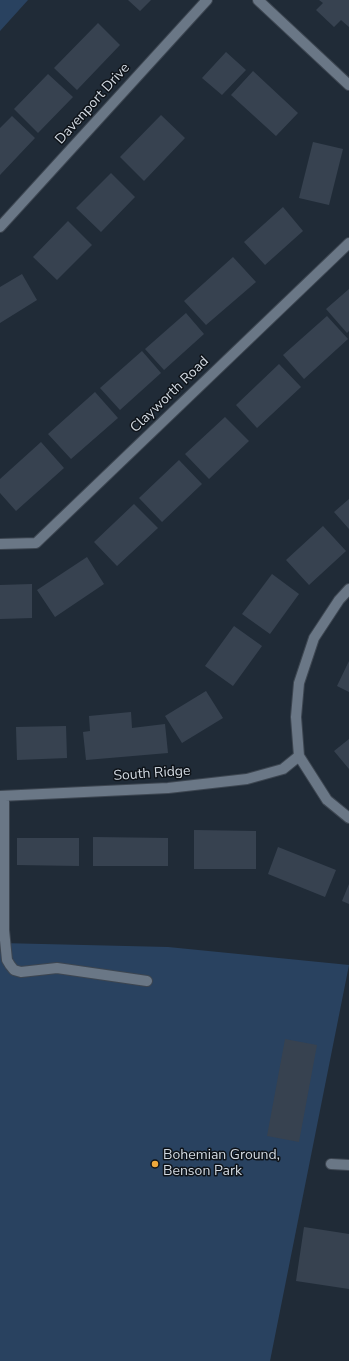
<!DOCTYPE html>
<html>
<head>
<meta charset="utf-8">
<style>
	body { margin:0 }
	canvas { display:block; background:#202b37 }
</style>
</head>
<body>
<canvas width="349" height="1361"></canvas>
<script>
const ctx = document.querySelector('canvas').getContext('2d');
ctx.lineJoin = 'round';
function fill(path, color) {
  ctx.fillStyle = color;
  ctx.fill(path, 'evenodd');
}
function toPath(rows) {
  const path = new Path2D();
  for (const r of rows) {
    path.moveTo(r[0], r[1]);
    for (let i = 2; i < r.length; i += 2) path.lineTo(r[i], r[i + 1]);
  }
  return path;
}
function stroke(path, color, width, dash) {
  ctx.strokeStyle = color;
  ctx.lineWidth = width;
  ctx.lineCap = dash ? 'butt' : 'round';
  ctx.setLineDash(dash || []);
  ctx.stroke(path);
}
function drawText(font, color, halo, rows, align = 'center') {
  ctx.font = font + ' "Nunito Sans",sans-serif';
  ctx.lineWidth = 3;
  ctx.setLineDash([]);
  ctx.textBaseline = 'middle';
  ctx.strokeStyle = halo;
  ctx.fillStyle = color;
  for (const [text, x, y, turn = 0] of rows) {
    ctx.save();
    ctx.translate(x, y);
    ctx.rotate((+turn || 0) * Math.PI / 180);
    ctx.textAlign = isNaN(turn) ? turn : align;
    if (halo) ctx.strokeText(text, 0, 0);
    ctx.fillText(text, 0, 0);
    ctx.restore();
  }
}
fill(toPath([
	[0,0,28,0,0,31],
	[0,943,168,947,349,965,270,1361,0,1361]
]), '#294260');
fill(toPath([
	[128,0,151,0,140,11],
	[319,0,349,0,349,27,341,20,334,27,316,10,323,3],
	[98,23,120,45,77,90,54,68],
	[226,52,246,70,222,95,202,78],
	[253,71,298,113,276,136,231,95],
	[48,74,73,97,38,133,14,109],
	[161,115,185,138,144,181,120,157],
	[12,116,35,138,0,175,0,128],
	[313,142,343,149,329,205,299,198],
	[111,173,135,197,101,232,76,208],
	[283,207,303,231,265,265,244,242],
	[68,221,92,245,57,280,33,257],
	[233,257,256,282,206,325,184,301],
	[22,274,37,300,0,323,0,287],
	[349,289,349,331,347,333,326,309],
	[186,313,204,334,164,370,145,349],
	[327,316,348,339,304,379,283,355],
	[142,351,161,373,120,410,100,388],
	[279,364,301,387,257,428,236,405],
	[95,392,118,418,71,459,48,434],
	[225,417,249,441,209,479,185,454],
	[41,442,64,468,16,511,0,493,0,479],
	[179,460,202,484,162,522,139,498],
	[349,499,349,529,334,512],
	[134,504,158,528,117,566,94,542],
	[323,526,346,551,309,585,286,560],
	[87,557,104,584,55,617,37,590],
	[272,574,299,594,270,634,242,614],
	[32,584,32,618,0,619,0,585],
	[234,626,262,646,233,686,205,666],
	[349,661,349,692,337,686],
	[206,691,223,718,182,743,165,716],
	[131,712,132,728,165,724,168,753,86,760,83,732,90,731,89,716],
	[66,726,67,758,17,760,16,727],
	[349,739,349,769,334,751],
	[194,830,256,831,256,869,194,869],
	[93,837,168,838,168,866,93,866],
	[17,838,79,838,79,866,17,865],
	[278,847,336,870,325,897,268,874],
	[349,884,349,904,342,901],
	[285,1039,317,1045,299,1142,267,1136],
	[304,1227,349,1234,349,1289,296,1281]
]), '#374250');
const minor = toPath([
	[258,0,349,85],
	[0,227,207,0],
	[0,544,36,543,349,243],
	[349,589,339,600,314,638,299,683,296,717,299,756,327,800,349,818],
	[0,796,168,788,247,779,283,769,299,756],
	[4,796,4,930,7,960,10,965,14,970,21,972,57,968,147,981],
	[331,1164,349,1165]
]);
stroke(minor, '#3d4651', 12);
stroke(minor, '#6a7786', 10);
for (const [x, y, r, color] of [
	[155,1164,4,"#eea83c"]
]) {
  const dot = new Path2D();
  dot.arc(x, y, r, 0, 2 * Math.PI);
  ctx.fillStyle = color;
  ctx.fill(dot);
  stroke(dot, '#0e1319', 1.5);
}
drawText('14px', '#d1d8e0', '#0e1319', [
	["Davenport Drive",93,104,-48],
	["Clayworth Road",170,395,-44],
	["South Ridge",152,774,-4]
]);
drawText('14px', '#d1d8e0', '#0e1319', [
	["Bohemian Ground,",163,1156],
	["Benson Park",163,1172]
], 'left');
</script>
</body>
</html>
